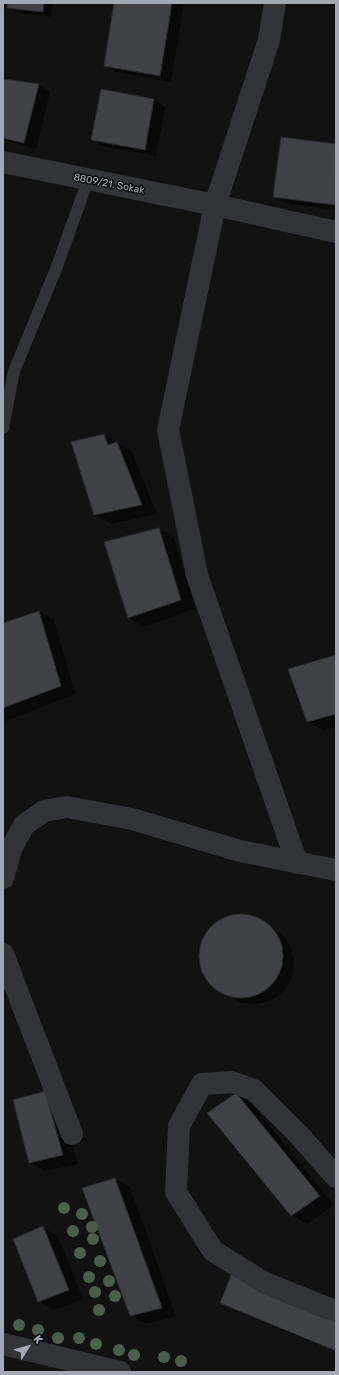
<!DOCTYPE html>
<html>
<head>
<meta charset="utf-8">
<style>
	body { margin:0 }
	#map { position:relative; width:339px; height:1375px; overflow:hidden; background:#121213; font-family:Rubik,sans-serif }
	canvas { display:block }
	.frame { position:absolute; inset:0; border:4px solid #a4a8b3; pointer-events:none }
	.north { position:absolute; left:8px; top:1327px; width:40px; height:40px; -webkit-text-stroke:3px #0d0d0e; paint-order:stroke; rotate:53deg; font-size:11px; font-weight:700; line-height:16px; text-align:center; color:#a4a8b3 }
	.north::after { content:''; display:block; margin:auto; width:14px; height:18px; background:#a4a8b3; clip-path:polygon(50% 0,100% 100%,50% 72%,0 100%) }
</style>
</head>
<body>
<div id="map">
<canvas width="339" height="1375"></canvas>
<div class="frame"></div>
<div class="north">K</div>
</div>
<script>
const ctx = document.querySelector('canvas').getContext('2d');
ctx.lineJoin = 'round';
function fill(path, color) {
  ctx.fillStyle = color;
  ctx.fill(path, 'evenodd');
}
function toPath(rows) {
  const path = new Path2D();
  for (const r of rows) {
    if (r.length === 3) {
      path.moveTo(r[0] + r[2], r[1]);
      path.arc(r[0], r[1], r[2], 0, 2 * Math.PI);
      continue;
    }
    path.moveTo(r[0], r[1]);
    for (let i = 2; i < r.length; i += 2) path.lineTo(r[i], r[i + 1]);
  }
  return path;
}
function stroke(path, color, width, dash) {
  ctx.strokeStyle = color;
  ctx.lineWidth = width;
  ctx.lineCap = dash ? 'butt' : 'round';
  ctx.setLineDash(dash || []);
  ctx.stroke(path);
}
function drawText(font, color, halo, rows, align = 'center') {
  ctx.font = font + ' Rubik,sans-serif';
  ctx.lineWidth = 3;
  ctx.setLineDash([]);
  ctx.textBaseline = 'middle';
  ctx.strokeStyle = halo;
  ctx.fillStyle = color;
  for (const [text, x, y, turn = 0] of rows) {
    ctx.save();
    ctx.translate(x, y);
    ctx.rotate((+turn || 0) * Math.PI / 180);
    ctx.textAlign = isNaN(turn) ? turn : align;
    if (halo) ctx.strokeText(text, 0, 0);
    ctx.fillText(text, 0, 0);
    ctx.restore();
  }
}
fill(toPath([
	[9,3,53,3,51,17,17,13,8,8],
	[115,3,184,3,171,82,116,72,105,66],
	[3,80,39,85,50,92,36,149,3,140],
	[102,90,154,100,165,107,156,156,103,146,92,140],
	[282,138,336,145,336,210,285,203,274,196],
	[104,435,132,452,157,514,111,524,95,515],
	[159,529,174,538,196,608,144,627,128,618],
	[39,612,54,620,75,694,6,721,3,719,3,624],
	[336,656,336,727,323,730,308,722],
	[239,915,251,917,275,929,285,937,291,948,294,960,293,973,288,986,279,995,268,1002,255,1004,242,1003,218,991,208,981,202,970,200,957,201,944,207,932,216,923,227,917],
	[236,1094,251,1103,334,1205,307,1224,292,1215,209,1113],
	[14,1101,60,1101,78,1164,45,1171,30,1162],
	[115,1179,130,1187,176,1316,146,1324,131,1316],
	[43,1228,58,1236,83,1299,54,1310,39,1301],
	[221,1303,336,1314,336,1352,236,1311]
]), '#0007');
const building = toPath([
	[8,3,44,3,43,12,7,8,8,3],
	[114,3,172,3,160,76,104,66,114,3],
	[3,79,39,84,24,143,3,138,3,79],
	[101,89,154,99,145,150,91,140,101,89],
	[281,137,336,144,335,205,273,197,281,137],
	[104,434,108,445,117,442,142,505,94,515,71,442,104,434],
	[159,528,181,600,128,618,104,542,159,528],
	[39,611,61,686,3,708,3,623,39,611],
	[336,655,336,714,307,722,288,669,336,655],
	[241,956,42],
	[45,1091,63,1155,29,1163,13,1100,45,1091],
	[236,1093,320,1196,291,1216,207,1113,236,1093],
	[115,1178,162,1308,130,1316,82,1188,115,1178],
	[43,1226,69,1290,38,1302,13,1239,43,1226],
	[232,1273,336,1313,336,1351,220,1303,232,1273]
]);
fill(building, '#414246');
stroke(building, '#2c2c2f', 1);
stroke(toPath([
	[3,428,14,371,56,269,88,180]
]), '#333438', 12);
stroke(toPath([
	[275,3,269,40,215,205,168,430,197,575,297,863],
	[3,162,215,205,336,232],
	[3,878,11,849,24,825,44,811,67,807,132,819,240,851,336,870],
	[3,954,72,1134],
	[336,1177,299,1135,254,1090,232,1082,202,1084,179,1126,176,1192,213,1251,265,1283,327,1308,336,1310],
	[3,1344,120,1372]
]), '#333438', 22);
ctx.fillStyle = '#4c5f4e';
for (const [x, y] of [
	[64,1208],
	[82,1214],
	[92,1227],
	[73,1231],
	[93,1239],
	[80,1253],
	[100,1261],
	[89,1277],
	[109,1281],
	[95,1292],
	[115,1296],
	[99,1310],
	[19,1325],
	[38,1330],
	[58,1338],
	[79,1338],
	[96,1344],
	[119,1350],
	[134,1355],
	[164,1357],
	[181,1361]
]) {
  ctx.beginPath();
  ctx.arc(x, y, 6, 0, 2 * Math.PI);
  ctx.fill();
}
drawText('10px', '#a4a8b3', '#0d0d0e', [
	["8809/21. Sokak",109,184,11]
]);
</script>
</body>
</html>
